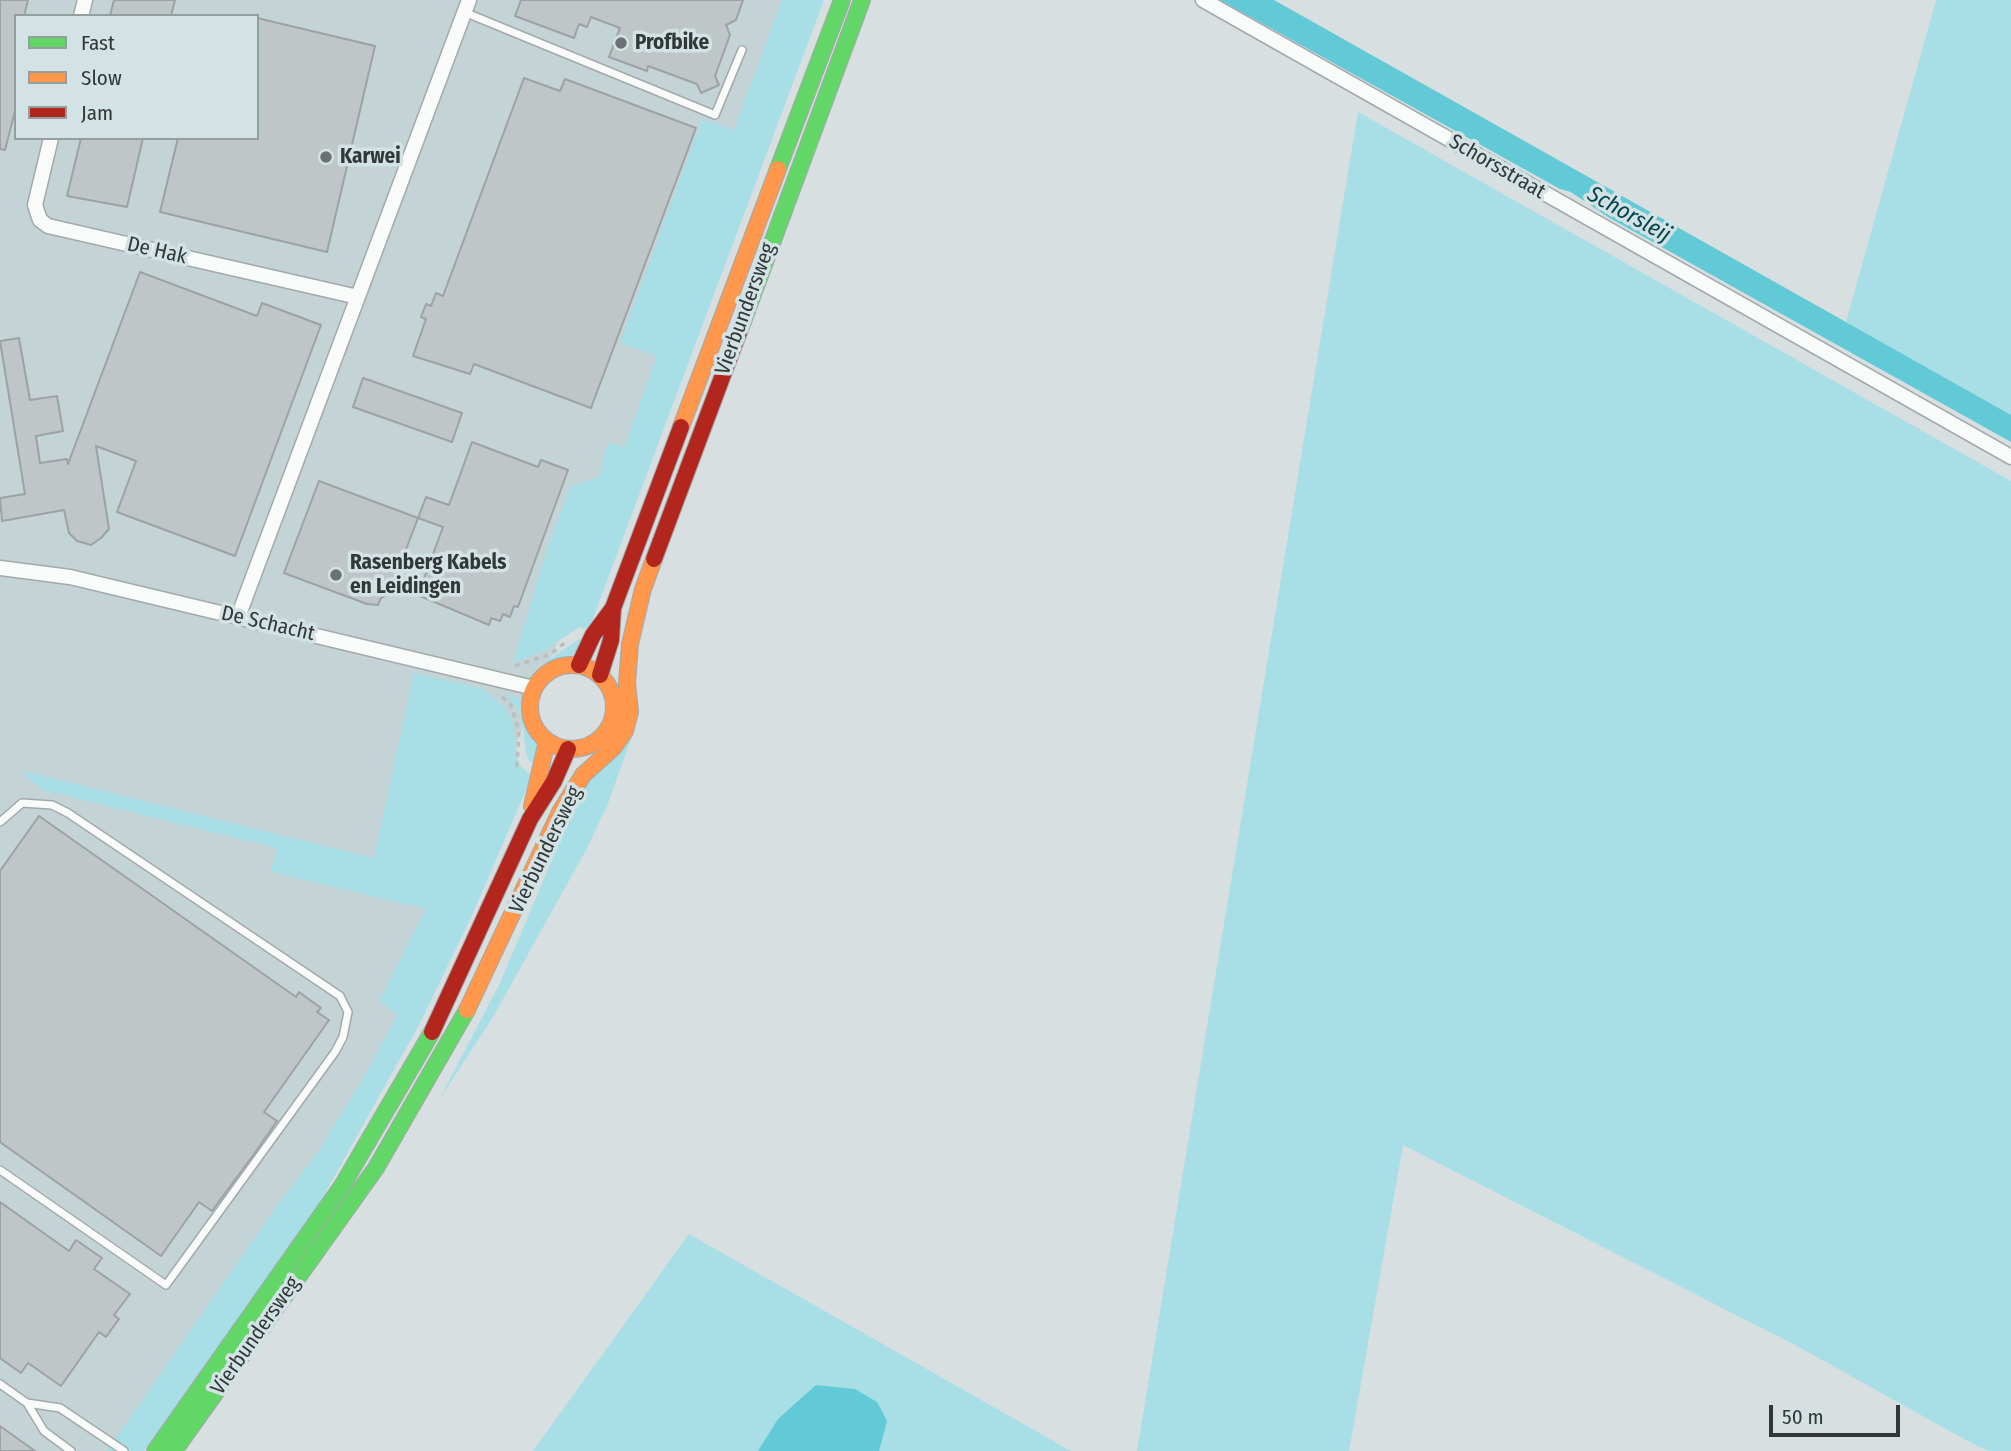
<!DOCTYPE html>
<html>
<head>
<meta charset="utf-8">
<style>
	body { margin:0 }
	#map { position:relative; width:2011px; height:1451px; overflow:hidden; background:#d7dfe0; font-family:"Fira Sans Condensed",sans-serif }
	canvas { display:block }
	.legend { position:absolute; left:14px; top:14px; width:245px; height:126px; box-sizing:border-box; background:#d3e2e4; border:2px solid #939e9f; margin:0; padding:9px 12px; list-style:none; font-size:21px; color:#323838 }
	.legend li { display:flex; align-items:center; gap:14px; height:35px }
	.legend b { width:35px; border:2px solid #939e9f }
	.scale { position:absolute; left:1769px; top:1405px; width:131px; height:32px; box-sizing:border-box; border:4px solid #323838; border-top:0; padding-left:9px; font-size:21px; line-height:24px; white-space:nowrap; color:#323838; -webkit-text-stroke:5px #d3e2e4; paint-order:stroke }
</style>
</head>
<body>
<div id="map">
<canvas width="2011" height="1451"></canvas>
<ul class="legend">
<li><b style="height:9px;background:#63d668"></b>Fast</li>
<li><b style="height:9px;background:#ff974d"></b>Slow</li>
<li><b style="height:9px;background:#b3261e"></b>Jam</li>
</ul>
<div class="scale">50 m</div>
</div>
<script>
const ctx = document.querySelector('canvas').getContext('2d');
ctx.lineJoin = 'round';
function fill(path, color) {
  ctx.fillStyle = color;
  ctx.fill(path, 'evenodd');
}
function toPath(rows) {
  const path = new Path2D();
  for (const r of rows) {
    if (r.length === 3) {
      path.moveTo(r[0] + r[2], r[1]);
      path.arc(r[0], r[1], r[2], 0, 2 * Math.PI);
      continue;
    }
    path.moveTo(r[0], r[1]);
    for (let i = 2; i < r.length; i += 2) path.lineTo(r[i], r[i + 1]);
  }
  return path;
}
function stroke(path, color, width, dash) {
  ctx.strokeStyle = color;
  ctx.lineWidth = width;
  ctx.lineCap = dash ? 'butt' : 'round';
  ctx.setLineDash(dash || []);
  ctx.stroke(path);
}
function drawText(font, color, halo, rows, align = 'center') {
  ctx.font = font + ' "Fira Sans Condensed",sans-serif';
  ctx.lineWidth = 7;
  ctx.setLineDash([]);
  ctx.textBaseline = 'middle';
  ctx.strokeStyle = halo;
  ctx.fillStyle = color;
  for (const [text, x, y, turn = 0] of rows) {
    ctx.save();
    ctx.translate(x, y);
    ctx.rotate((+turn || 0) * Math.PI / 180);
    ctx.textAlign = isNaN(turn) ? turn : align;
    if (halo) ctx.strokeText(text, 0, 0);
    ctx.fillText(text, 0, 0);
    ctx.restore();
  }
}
fill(toPath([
	[0,0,818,0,518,739,447,892,401,1016,325,1153,113,1451,0,1451],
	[16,16,257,16,257,138,16,138]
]), '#c4d3d5');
fill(toPath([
	[782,0,824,0,589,629,579,627,544,651,513,663,549,543,571,486,599,477,608,442,624,448,657,356,620,343,702,119,734,130],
	[1936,0,2011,0,2011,415,1846,322],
	[1358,112,2011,481,2011,1451,1989,1451,1973,1444,1797,1346,1403,1145,1349,1451,1137,1451],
	[581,638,578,650,563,664,544,671,548,660],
	[414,673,484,689,503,706,512,720,519,765,532,776,473,913,420,1023,319,1204,144,1451,107,1451,276,1207,318,1152,358,1087,398,1014,379,1001,426,909,271,872,277,848,42,790,19,770,374,858],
	[505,694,518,698,529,710,541,737,536,766,528,759,526,751,521,716],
	[635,728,607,806,586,850,493,1017,439,1100,500,983,582,789],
	[689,1234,1071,1451,533,1451]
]), '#a8dee6');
fill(toPath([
	[1220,0,1274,0,2011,415,2011,442,1608,217,1571,192,1560,189],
	[816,1385,855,1389,877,1402,887,1421,879,1451,758,1451,778,1419]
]), '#62c9d7');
const building = toPath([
	[0,0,28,0,24,16,16,16,16,107,5,150,0,149,0,0],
	[114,0,175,0,171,16,110,16,114,0],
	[521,0,743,0,736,20,726,25,730,35,715,76,719,85,701,93,697,84,648,66,647,71,609,57,620,28,591,17,587,27,579,24,574,38,515,16,521,0],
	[257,18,375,46,327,252,160,212,178,138,257,138,257,18],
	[524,78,560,91,565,79,696,128,591,408,474,364,470,374,413,356,426,319,421,317,426,304,431,306,436,293,443,296,524,78],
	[81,138,143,138,127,207,67,196,81,138],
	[140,272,257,316,262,303,321,325,235,556,117,512,136,461,96,446,109,529,101,538,91,545,77,541,69,533,64,510,2,521,0,498,25,494,0,341,19,338,30,400,57,396,63,431,36,436,40,463,67,459,68,464,140,272],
	[363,378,462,413,452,442,353,407,363,378],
	[472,442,538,467,541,460,568,470,518,607,514,606,510,617,503,614,500,621,491,618,489,625,418,595,443,527,418,518,426,497,449,505,472,442],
	[319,481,418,518,389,594,381,598,378,605,367,604,284,573,319,481],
	[39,816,296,997,299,992,321,1008,317,1012,329,1020,264,1112,277,1121,254,1154,212,1211,199,1202,161,1256,0,1142,0,871,39,816],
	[0,1202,69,1251,76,1240,102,1258,94,1269,130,1294,114,1315,119,1319,106,1337,99,1332,61,1386,28,1363,21,1373,0,1358,0,1202],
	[0,1426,35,1451,0,1451,0,1426]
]);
fill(building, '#bfc6c7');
stroke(building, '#9da2a4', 2);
const lane = toPath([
	[464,12,715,115,742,50],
	[0,822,22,803,52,805,68,813,340,996,348,1012,343,1037,335,1052,166,1285,0,1170],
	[0,1384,27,1403,60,1408,124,1451],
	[27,1403,44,1431,71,1451]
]);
const street = toPath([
	[1203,0,2011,457],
	[81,16,85,0],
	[51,138,35,205,40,220,48,226,358,297],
	[0,568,70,577,534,688],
	[238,617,469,0]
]);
const fast = toPath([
	[778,169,842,0],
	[739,332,862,0],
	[155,1451,342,1186,432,1032],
	[174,1451,376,1168,467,1010]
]);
const slow = toPath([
	[681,427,778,169],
	[572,707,42],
	[532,806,547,741],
	[467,1010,560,812,583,775,614,747,625,731,630,712,627,683,630,644,643,589,654,559]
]);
const jam = toPath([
	[654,559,739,332],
	[579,665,593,635,613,608,681,427],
	[600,675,611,640,613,608],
	[432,1032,530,819,554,781,568,749]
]);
stroke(lane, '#a3a9aa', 10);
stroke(street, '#a3a9aa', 17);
stroke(fast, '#a3a9aa', 18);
stroke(slow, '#a3a9aa', 18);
stroke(jam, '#a3a9aa', 18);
stroke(toPath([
	[515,666,551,654,567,641],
	[502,697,511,705,519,731,517,766,522,768]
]), '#bbbebe', 3.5, [5, 5]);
stroke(lane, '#f9fafa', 7);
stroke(street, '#f9fafa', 14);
stroke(fast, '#63d668', 16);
stroke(slow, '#ff974d', 16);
stroke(jam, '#b3261e', 16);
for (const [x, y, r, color] of [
	[621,43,7,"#6c7273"],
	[326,157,7,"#6c7273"],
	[336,575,7,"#6c7273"]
]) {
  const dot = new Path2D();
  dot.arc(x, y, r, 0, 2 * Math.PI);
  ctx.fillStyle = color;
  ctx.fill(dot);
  stroke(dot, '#d3e2e4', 2.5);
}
drawText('bold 21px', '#323838', '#d3e2e4', [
	["Profbike",635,43],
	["Karwei",340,157],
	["Rasenberg Kabels",350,563],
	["en Leidingen",350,587]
], 'left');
drawText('21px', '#323838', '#d3e2e4', [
	["Schorsstraat",1497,167,30],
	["De Hak",157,251,13],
	["Vierbundersweg",746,309,-70],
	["De Schacht",268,624,13],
	["Vierbundersweg",546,850,-64],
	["Vierbundersweg",256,1336,-55]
]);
drawText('italic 23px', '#04444c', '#d3e2e4', [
	["Schorsleij",1629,215,29]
]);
</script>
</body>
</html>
